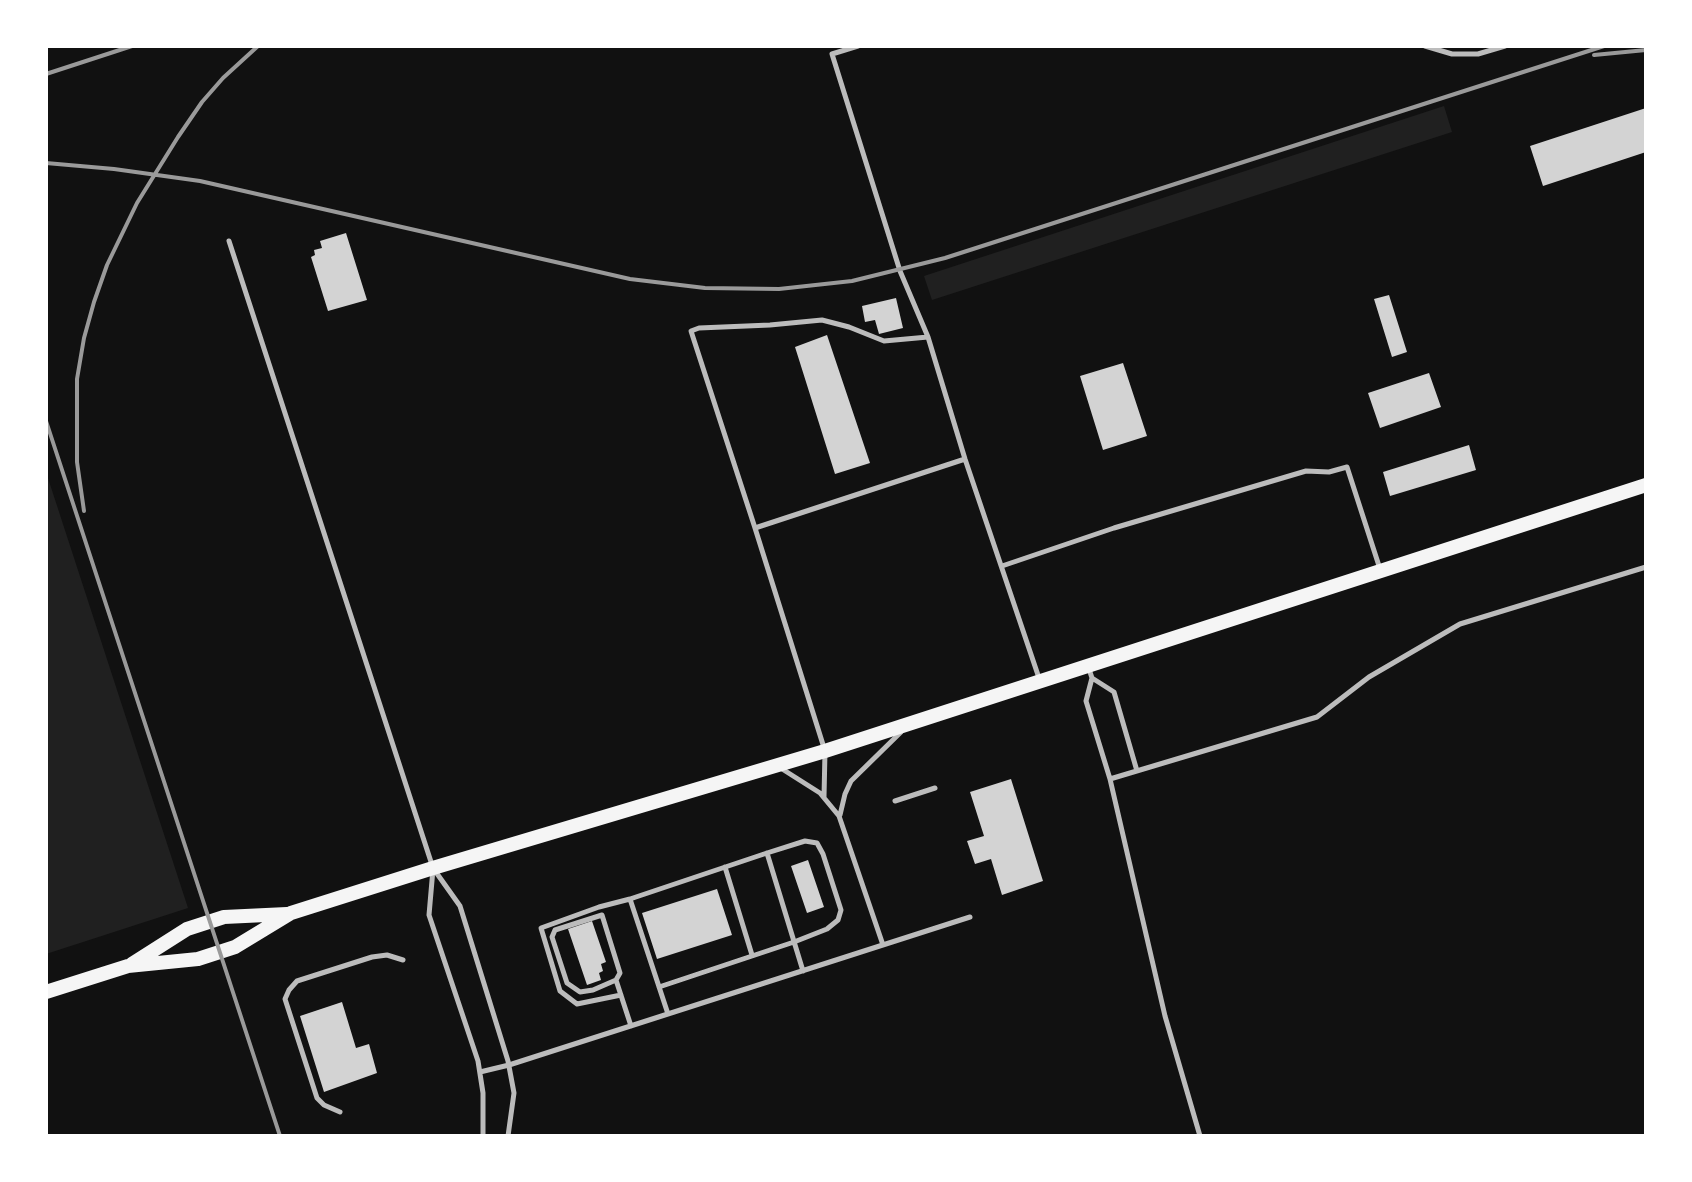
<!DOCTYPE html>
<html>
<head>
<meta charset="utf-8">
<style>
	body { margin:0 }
	#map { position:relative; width:1692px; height:1182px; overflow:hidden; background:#111; font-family:Cabin,sans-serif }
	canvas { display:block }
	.frame { position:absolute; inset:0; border:48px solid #fff; pointer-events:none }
</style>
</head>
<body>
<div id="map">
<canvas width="1692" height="1182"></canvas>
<div class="frame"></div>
</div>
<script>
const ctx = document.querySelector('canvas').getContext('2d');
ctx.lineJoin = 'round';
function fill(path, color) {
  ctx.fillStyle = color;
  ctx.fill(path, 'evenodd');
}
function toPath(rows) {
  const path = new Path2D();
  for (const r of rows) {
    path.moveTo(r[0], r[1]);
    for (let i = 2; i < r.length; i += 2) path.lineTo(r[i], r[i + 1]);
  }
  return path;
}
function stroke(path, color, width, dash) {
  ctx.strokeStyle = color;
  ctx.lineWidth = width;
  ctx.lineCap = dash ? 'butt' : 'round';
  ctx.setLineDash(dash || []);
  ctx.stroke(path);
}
fill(toPath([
	[1444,106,1452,132,932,300,924,276],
	[46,472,188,908,46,954]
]), '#202020');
fill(toPath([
	[1646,108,1646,152,1543,186,1530,146],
	[346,233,367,300,328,311,311,257,315,255,314,250,322,248,320,241],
	[1389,295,1407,352,1392,357,1374,299],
	[896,298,903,328,879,334,875,320,865,322,862,306],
	[827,335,870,463,835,474,795,347],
	[1123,363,1147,436,1103,450,1080,376],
	[1429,373,1441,407,1380,428,1368,393],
	[1469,445,1476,470,1390,496,1383,472],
	[1011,779,1043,881,1002,895,991,859,975,864,967,841,984,836,970,792],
	[808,860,824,907,807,913,791,866],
	[717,889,732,935,657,959,642,913],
	[592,921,606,962,601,964,603,971,599,973,601,980,587,985,568,929],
	[342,1002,356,1048,369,1044,377,1073,324,1092,300,1016]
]), '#d3d3d3');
stroke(toPath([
	[858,46,832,54,900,271,928,337,965,459,1040,681],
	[1425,46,1452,54,1478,54,1505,46],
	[229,241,433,868,460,906,508,1061,514,1093,508,1136],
	[928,337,884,341,849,327,822,320,770,325,699,328,691,331,755,528,965,459],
	[755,528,825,751,824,797],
	[1002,566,1114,528,1306,471,1329,472,1347,467,1380,569],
	[1089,669,1092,678,1086,701,1110,779,1165,1016,1200,1136],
	[1092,678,1114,692,1137,771],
	[779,767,820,793,839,816,883,945],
	[1110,779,1317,717,1369,677,1460,624,1646,567],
	[895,801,935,788],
	[840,815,845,794,851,781,901,732],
	[767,853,803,971],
	[725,867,752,955],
	[433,869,429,915,478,1061,483,1093,483,1136],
	[630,899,668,1014],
	[616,980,593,990,580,992,567,983,552,937,555,930,602,915,620,973,616,980,631,1026],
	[621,995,577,1004,560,991,541,928,599,907,630,899,767,853,805,841,817,843,823,854,841,910,838,920,827,929,794,942,659,987],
	[480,1072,509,1065,970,917],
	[340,1112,324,1105,317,1098,285,999,289,990,297,981,372,957,387,955,403,960]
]), '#bcbcbc', 5);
stroke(toPath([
	[132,964,187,929,224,917,287,914],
	[46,992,128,966,198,959,235,947,291,913,433,868,825,751,1646,485]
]), '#f5f5f5', 14);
stroke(toPath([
	[1594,55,1646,50],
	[46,74,132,46],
	[46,163,114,169,200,181,630,279,705,288,779,289,852,281,945,258,1604,46],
	[46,421,280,1136],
	[84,511,77,462,77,379,84,338,94,302,107,265,137,203,178,137,202,102,223,78,258,46]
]), '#9a9a9a', 4);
</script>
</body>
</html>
